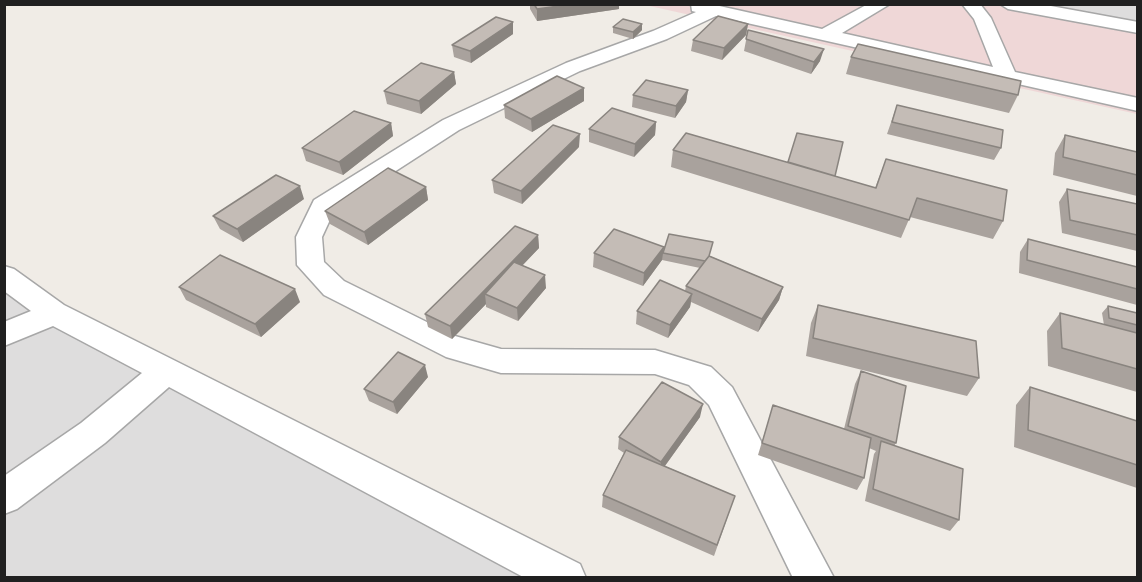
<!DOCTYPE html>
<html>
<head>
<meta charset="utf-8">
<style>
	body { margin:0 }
	#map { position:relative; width:1142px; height:582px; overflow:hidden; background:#f0ece6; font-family:"PT Sans Narrow",sans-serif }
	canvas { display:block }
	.frame { position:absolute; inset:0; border:6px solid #202020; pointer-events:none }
</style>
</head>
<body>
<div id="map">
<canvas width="1142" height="582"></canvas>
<div class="frame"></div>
</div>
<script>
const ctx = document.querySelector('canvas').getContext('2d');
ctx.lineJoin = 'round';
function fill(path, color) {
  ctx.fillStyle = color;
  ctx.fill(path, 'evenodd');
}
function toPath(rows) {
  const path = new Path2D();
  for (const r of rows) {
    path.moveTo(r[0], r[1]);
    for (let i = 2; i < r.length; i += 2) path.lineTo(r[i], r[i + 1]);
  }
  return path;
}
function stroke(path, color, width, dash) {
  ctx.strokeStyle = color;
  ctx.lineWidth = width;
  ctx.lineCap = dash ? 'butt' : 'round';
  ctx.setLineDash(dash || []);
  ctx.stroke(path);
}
fill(toPath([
	[1052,5,1137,5,1137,26],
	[5,276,586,577,5,577]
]), '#dedddd');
fill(toPath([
	[645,5,1052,5,1137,26,1137,114]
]), '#efd7d7');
const street = toPath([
	[691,4,715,5,822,29,868,4,890,4,842,33,993,67,974,19,962,4,980,4,991,18,1015,72,1138,98,1138,111,716,16,667,39,580,71,459,130,334,211,322,237,324,262,344,281,455,336,501,349,655,350,711,367,732,387,834,578,793,578,709,405,689,385,655,374,501,373,446,357,324,295,297,265,296,237,314,200,443,120,566,63,653,31,696,12,692,11,691,4],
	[1000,4,1040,4,1138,22,1138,33,1008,9,1000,4],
	[4,266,14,269,64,305,580,564,586,578,525,578,169,387,105,443,17,509,4,514,4,476,81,423,142,373,53,326,4,346,4,322,31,311,4,291,4,266]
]);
stroke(street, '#a7a7a7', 3);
fill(street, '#fff');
fill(toPath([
	[530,4,619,4,619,9,537,21,530,9],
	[513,22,513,34,471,63,454,57,452,45],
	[642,24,642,30,633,39,613,33,613,27],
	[748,24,746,35,722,60,691,51,693,40],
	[748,30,820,61,811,74,744,51],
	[851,57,1018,95,1009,113,846,74],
	[454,72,456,84,421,114,387,104,384,91],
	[688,90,686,102,675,118,632,107,633,95],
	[584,101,532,132,505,118,504,105],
	[897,105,1001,148,994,160,887,134],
	[656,122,655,135,634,157,589,142,589,129],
	[391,123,393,136,343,175,306,161,302,148],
	[1065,135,1137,152,1137,196,1053,175,1055,153],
	[579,147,522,204,494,193,492,180],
	[673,150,835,176,875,188,886,159,1003,221,993,239,910,217,901,238,671,167],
	[426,187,428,200,368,245,330,224,325,211],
	[1067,189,1137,204,1137,251,1062,233,1059,202],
	[304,199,243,242,220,229,213,216],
	[538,235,539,248,522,266,546,288,518,321,486,307,486,304,452,339,428,327,425,314],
	[1028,239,1137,267,1137,305,1019,273,1020,252],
	[664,247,663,253,710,256,783,287,779,300,758,332,691,302,690,307,668,338,636,324,637,311,685,291,686,286,700,268,662,260,643,286,593,267,594,253],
	[179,287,300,302,261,337,186,300],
	[818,305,979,378,967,396,806,356,811,323],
	[1108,306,1137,313,1137,392,1048,366,1047,331,1060,313,1104,325,1102,313],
	[861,371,896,443,894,446,959,520,950,531,865,501,874,454,876,451,869,448,864,478,857,490,758,455,773,405,844,429,855,384],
	[428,377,397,414,369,401,364,389],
	[1030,387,1137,421,1137,488,1014,447,1016,405],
	[700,417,665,466,735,496,714,556,602,507,603,495,624,453,618,449,619,437]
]), '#a9a29d');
fill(toPath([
	[573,4,619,4,619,9,537,21,537,9],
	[513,22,513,34,471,63,470,51],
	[642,24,642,30,633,39,633,32],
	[748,24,746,35,722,60,724,48],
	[824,49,820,61,811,74,814,62],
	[454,72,456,84,421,114,419,101],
	[584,88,584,101,532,132,531,119],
	[688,90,686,102,675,118,676,106],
	[656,122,655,135,634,157,635,144],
	[391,123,393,136,343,175,339,162],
	[580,134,579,147,522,204,521,191],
	[300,186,304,199,243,242,237,229],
	[426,187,428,200,368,245,364,232],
	[538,235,539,248,492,297,485,294,486,304,452,339,450,326],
	[664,247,662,260,643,286,644,273],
	[545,275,546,288,518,321,517,308],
	[783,287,779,300,758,332,762,319],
	[295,289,300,302,261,337,255,324],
	[692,294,690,307,668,338,670,325],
	[425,365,428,377,397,414,393,402],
	[703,404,700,417,659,474,661,462]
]), '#89847f');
const building = toPath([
	[534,4,573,4,537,9,534,4],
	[718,16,748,24,724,48,693,40,718,16],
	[496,17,513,22,470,51,452,45,496,17],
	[623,19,642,24,633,32,613,27,623,19],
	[748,30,824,49,814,62,746,39,748,30],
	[858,44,1021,81,1018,95,851,57,858,44],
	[421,63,454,72,419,101,384,91,421,63],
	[557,76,584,88,531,119,504,105,557,76],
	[646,80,688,90,676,106,633,95,646,80],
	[897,105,1003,130,1001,148,892,122,897,105],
	[612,108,656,122,635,144,589,129,612,108],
	[354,111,391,123,339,162,302,148,354,111],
	[553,125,580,134,521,191,492,180,553,125],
	[686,133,876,188,886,159,1007,190,1003,221,917,198,909,220,673,150,686,133],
	[797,133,843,142,835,176,788,162,797,133],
	[1065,135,1137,152,1137,175,1063,157,1065,135],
	[388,168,426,187,364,232,325,211,388,168],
	[276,175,300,186,237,229,213,216,276,175],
	[1067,189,1137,204,1137,235,1070,220,1067,189],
	[515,226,538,235,450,326,425,314,515,226],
	[614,229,664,247,644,273,594,253,614,229],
	[669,234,713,242,709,256,705,261,663,253,669,234],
	[1028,239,1137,267,1137,289,1027,260,1028,239],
	[220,255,295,289,255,324,179,287,220,255],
	[709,256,783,287,762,319,686,286,709,256],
	[514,262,545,275,517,308,485,294,514,262],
	[660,280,692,294,670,325,637,311,660,280],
	[818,305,976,341,979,378,813,338,818,305],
	[1108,306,1137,313,1137,325,1109,318,1108,306],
	[1060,313,1137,333,1137,369,1062,348,1060,313],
	[398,352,425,365,393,402,364,389,398,352],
	[861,371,906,386,896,443,848,426,861,371],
	[662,382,703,404,661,462,619,437,662,382],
	[1030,387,1137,421,1137,465,1028,430,1030,387],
	[773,405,871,438,864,478,762,443,773,405],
	[881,441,963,469,959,520,873,489,881,441],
	[626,450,735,496,717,545,603,495,626,450]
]);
fill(building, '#c4bcb6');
stroke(building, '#89847f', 1.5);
</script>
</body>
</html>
